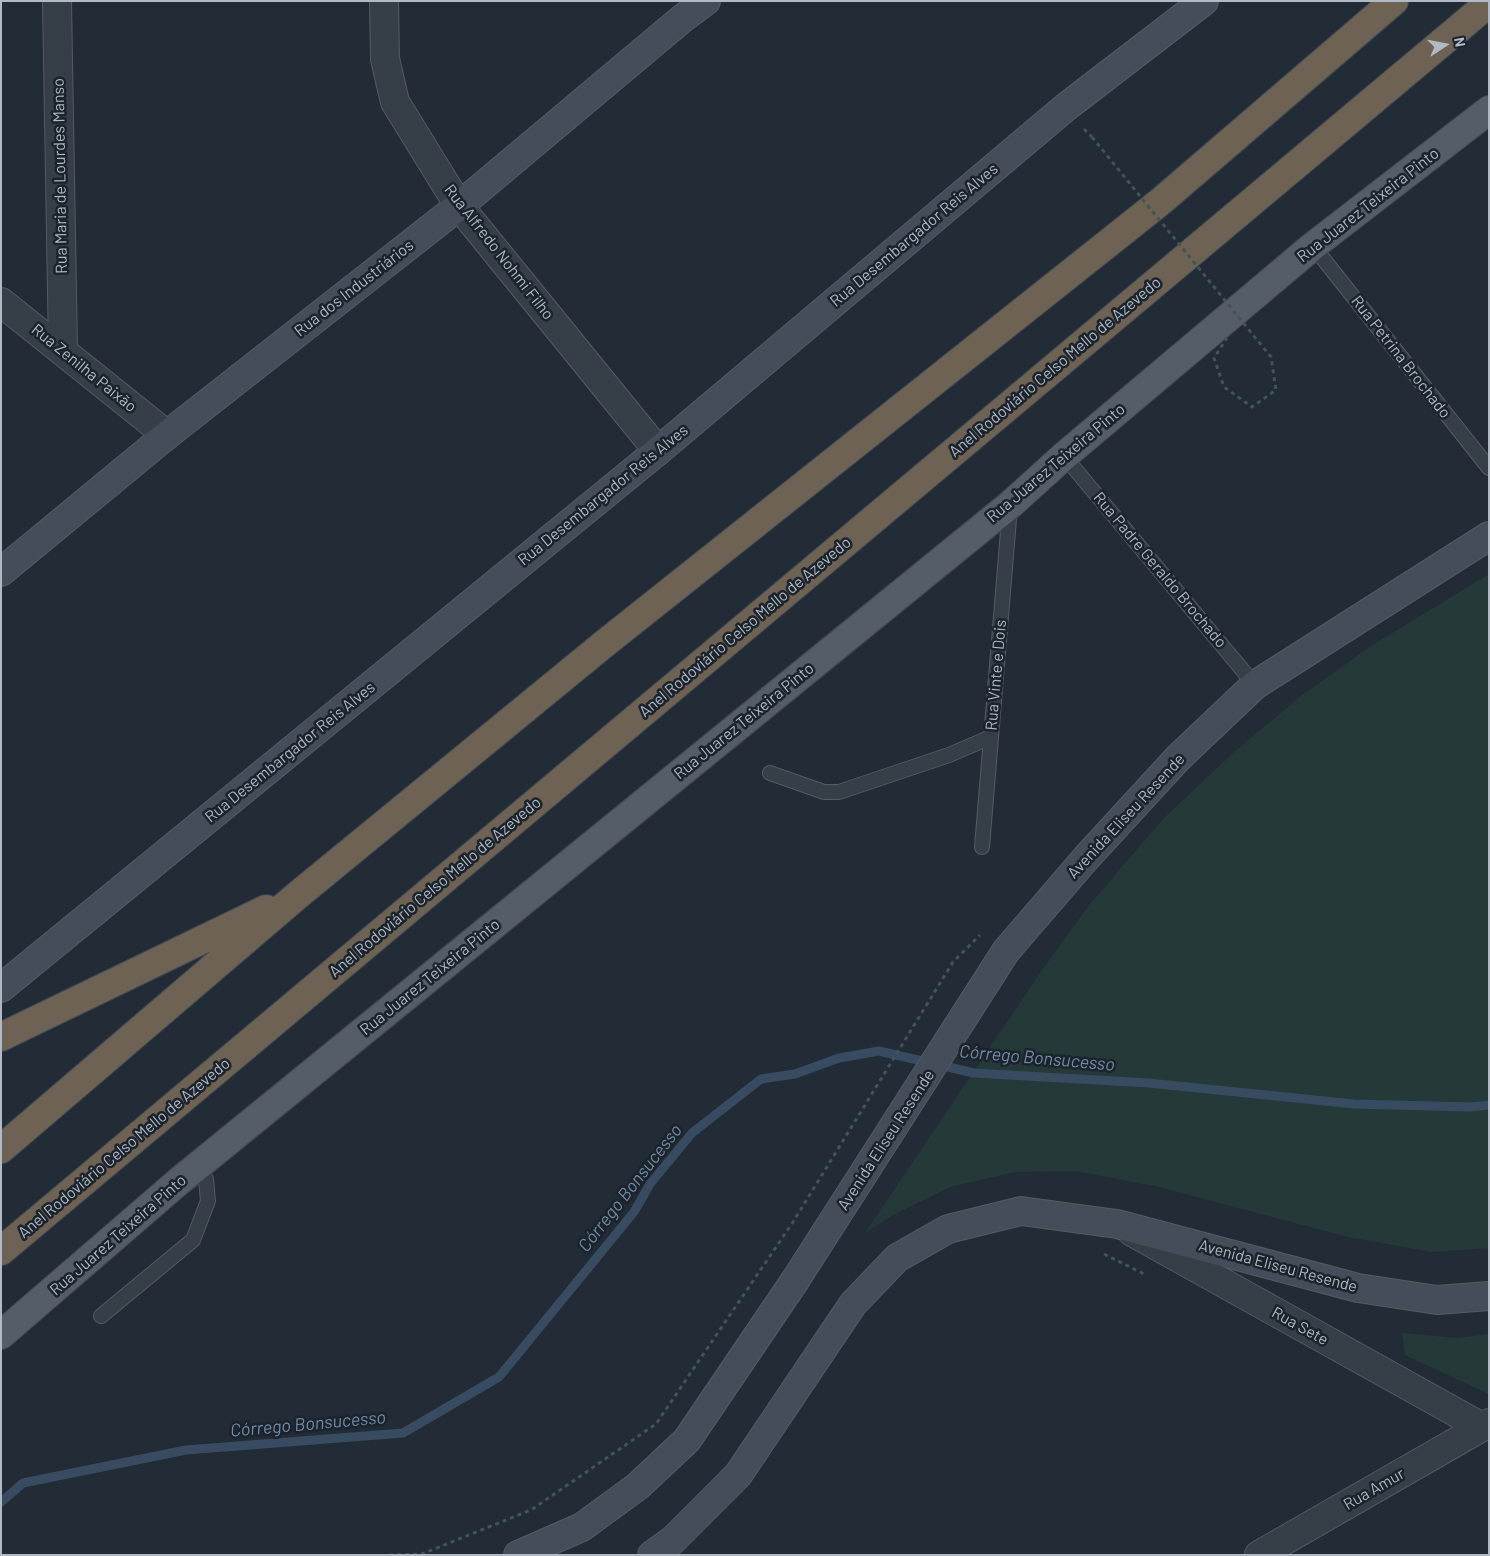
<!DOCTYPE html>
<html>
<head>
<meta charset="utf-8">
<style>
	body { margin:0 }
	#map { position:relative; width:1490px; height:1556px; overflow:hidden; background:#222c37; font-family:Barlow,sans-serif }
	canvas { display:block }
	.frame { position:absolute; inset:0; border:2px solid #b0b9c4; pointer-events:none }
	.north { position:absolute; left:1420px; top:20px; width:50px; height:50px; -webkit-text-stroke:4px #1b232c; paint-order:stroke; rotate:79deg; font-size:14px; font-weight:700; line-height:20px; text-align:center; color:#b0b9c4 }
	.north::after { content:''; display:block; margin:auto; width:18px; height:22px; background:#b0b9c4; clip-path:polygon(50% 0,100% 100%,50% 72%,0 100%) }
</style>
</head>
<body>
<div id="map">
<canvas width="1490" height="1556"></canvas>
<div class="frame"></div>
<div class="north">N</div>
</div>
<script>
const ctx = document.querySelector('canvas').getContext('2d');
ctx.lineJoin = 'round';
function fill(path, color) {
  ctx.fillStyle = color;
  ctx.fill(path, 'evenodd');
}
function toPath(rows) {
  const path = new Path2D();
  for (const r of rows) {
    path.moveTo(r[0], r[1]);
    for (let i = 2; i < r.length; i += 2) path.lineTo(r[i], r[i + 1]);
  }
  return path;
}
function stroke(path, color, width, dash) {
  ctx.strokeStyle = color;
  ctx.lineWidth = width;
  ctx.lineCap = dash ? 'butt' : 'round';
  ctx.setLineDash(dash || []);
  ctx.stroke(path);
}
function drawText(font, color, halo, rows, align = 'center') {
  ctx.font = font + ' Barlow,sans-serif';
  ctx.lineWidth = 5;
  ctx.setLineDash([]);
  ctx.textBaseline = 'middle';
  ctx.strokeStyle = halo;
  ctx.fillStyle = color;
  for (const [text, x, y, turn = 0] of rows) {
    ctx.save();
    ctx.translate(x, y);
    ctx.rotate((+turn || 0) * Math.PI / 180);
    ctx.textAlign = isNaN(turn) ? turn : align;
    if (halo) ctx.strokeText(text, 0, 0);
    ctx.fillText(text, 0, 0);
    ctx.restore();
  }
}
fill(toPath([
	[1489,574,1489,1248,1432,1252,1348,1237,1159,1187,1076,1171,1014,1172,950,1187,891,1216,865,1233,1042,970,1090,904,1165,817,1234,752,1301,696,1371,646],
	[1402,1333,1457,1338,1489,1334,1489,1394,1405,1355]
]), '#253939');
stroke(toPath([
	[1,1502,23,1483,186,1450,403,1433,499,1377,634,1212,650,1184,692,1133,761,1079,795,1074,839,1058,879,1051,974,1073,1149,1083,1354,1104,1470,1107,1489,1105]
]), '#394b60', 9);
const lane = toPath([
	[1313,246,1489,468],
	[1064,456,1255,685],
	[770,773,824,792,839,792,949,755,991,737],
	[982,847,1010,507],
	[101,1316,193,1240,208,1201,206,1179,197,1167]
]);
const street = toPath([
	[57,1,63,351],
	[384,1,385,59,395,102,459,206,658,451],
	[1,302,167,435],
	[1132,1232,1482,1427],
	[1259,1555,1489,1423]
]);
const secondary = toPath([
	[1,572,167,435,459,206,683,18,706,1],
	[1,988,658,451,1066,107,1204,1],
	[518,1555,582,1527,638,1486,687,1440,796,1279,1006,951,1087,857,1178,758,1255,685,1489,536],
	[652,1555,673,1540,738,1475,853,1304,897,1258,948,1229,1021,1211,1117,1224,1358,1288,1437,1300,1489,1296]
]);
const primary = toPath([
	[1,1335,178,1182,1011,504,1064,456,1313,246,1489,110]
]);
const highway = toPath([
	[1,1037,266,909],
	[1,1149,299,894,604,644,1160,202,1394,1],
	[1,1251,1489,3]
]);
stroke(lane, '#535c65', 16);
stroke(street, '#535c65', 30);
stroke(secondary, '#535c65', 30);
stroke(primary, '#3f4751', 30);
stroke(highway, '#404952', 30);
stroke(toPath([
	[1084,129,1092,137],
	[1104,1254,1146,1275],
	[389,1555,422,1554,531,1510,656,1424,793,1222,953,962,980,935]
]), '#425455', 3, [4, 4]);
stroke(lane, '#363e48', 14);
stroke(street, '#363e48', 28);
stroke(secondary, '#444d5a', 28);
stroke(primary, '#545d68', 28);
stroke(highway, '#6d6253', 28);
stroke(toPath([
	[1092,137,1271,357,1276,390,1252,407,1224,387,1214,358,1227,338]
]), '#425455', 3, [4, 4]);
drawText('16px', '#b0b9c4', '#1b232c', [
	["Rua Maria de Lourdes Manso",60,176,-91],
	["Rua Juarez Teixeira Pinto",1368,205,-38],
	["Rua Desembargador Reis Alves",914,235,-40],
	["Rua Alfredo Nohmi Filho",499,252,52],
	["Rua dos Industriários",354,288,-38],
	["Rua Petrina Brochado",1401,357,52],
	["Anel Rodoviário Celso Mello de Azevedo",1055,367,-40],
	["Rua Zenilha Paixão",84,368,39],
	["Rua Juarez Teixeira Pinto",1056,463,-40],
	["Rua Desembargador Reis Alves",603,495,-39],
	["Rua Padre Geraldo Brochado",1160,570,50],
	["Anel Rodoviário Celso Mello de Azevedo",745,627,-40],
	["Rua Vinte e Dois",996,675,-85],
	["Rua Juarez Teixeira Pinto",744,721,-39],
	["Rua Desembargador Reis Alves",290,752,-39],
	["Avenida Eliseu Resende",1126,816,-47],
	["Anel Rodoviário Celso Mello de Azevedo",435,887,-40],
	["Rua Juarez Teixeira Pinto",430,977,-39],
	["Avenida Eliseu Resende",886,1140,-57],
	["Anel Rodoviário Celso Mello de Azevedo",124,1148,-40],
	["Rua Juarez Teixeira Pinto",118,1235,-41],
	["Avenida Eliseu Resende",1278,1266,15],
	["Rua Sete",1300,1326,29],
	["Rua Amur",1374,1489,-30]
]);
drawText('italic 18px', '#728ba6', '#1b232c', [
	["Córrego Bonsucesso",1037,1058,5],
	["Córrego Bonsucesso",630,1188,-52],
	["Córrego Bonsucesso",308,1424,-5]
]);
</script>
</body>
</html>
